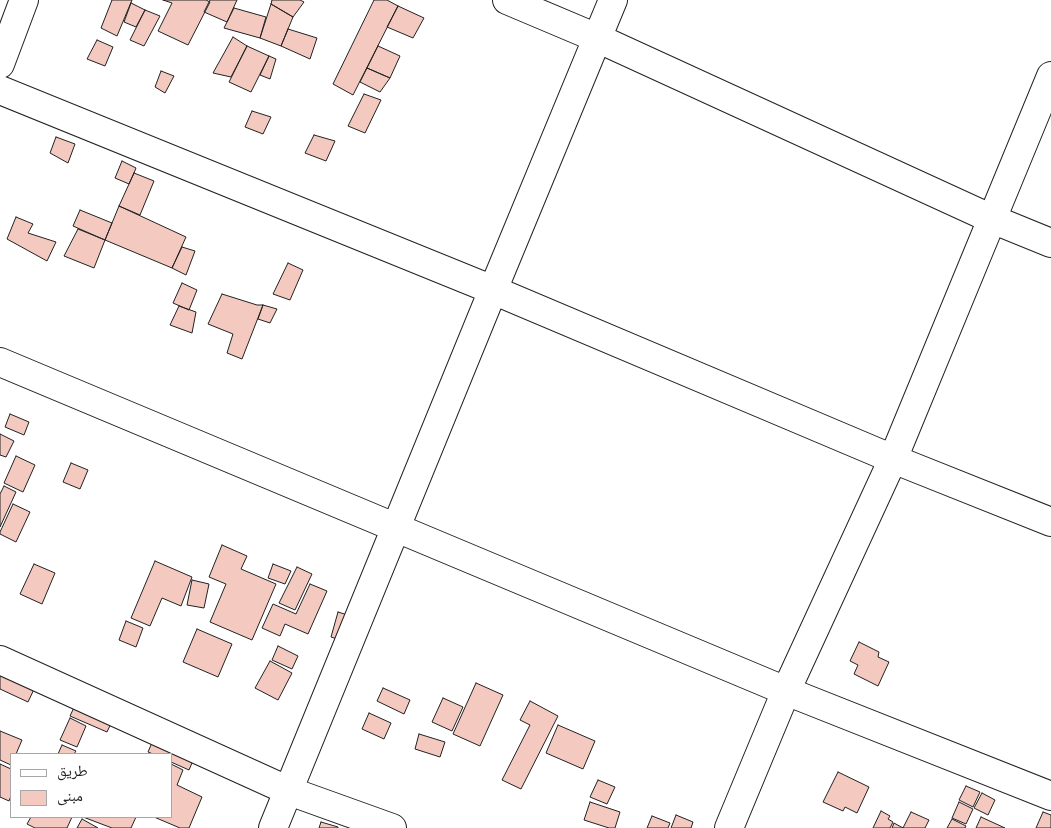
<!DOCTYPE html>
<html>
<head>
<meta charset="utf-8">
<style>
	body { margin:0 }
	#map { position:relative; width:1051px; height:828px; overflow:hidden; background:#fff; font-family:"Fira Sans Condensed","Noto Naskh Arabic",sans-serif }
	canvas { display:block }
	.legend { position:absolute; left:10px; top:753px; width:162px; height:65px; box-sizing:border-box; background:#fff; border:1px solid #a7a7a7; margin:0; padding:6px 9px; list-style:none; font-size:15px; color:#222 }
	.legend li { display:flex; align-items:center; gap:10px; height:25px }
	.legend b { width:25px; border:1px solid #a7a7a7 }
</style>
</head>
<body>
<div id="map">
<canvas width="1051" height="828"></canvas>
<ul class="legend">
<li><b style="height:6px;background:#fff"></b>طريق</li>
<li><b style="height:14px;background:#f3c9c0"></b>مبنى</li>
</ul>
</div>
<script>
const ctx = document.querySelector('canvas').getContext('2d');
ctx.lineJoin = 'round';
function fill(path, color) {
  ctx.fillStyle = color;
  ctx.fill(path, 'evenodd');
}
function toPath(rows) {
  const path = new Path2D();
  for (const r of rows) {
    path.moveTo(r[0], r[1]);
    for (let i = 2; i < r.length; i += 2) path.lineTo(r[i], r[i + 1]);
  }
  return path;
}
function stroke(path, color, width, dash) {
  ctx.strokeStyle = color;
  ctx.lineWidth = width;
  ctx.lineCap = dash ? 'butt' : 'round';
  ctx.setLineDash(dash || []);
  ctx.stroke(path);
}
const building = toPath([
	[112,0,132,0,117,36,101,28,112,0],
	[163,0,206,0,210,2,188,45,158,31,172,3,163,0],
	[210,0,237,0,227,22,204,12,210,0],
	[272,0,300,0,304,2,293,17,271,4,272,0],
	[374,0,387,0,398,6,353,95,333,84,374,0],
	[131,3,145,10,136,27,124,22,131,3],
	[271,4,293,17,281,46,260,38,271,4],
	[398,6,424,18,413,38,387,27,398,6],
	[234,8,266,17,260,38,224,28,234,8],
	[145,10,160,16,144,46,130,40,145,10],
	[288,29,317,38,310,59,281,46,288,29],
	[233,37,247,46,231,77,213,73,233,37],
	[97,40,113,47,105,66,87,59,97,40],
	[247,46,269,56,251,92,229,82,247,46],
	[378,46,400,56,390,78,367,68,378,46],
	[269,56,276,59,270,79,260,75,269,56],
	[367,68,390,78,380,92,360,82,367,68],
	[161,71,174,76,165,93,155,87,161,71],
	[364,94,381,100,365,133,348,126,364,94],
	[252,111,271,117,263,134,245,127,252,111],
	[314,135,335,141,326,161,305,153,314,135],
	[56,137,75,144,68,163,50,153,56,137],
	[122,161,136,168,134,173,129,184,115,178,122,161],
	[134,173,154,181,140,215,119,206,134,173],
	[119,206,186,237,172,268,105,240,119,206],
	[80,210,112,223,105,240,73,226,80,210],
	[16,217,33,224,28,233,56,242,47,261,7,239,16,217],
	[78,229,105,240,94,268,64,256,78,229],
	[182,247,195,251,186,275,172,268,182,247],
	[288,263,303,270,290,300,273,294,288,263],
	[182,283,197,290,189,310,173,303,182,283],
	[222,294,257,305,263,305,242,359,227,353,233,334,208,324,222,294],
	[263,305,277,309,270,323,258,319,263,305],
	[179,306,196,312,192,333,170,325,179,306],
	[10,414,29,422,24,435,5,427,10,414],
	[0,434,14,441,6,457,0,455,0,434],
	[16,456,35,465,23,492,4,483,16,456],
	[71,463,88,470,80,489,63,482,71,463],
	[4,486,16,492,0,527,0,494,4,486],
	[13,504,30,512,16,542,0,534,0,532,13,504],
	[222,545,247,556,241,569,276,584,252,640,210,622,226,584,209,577,222,545],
	[155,561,192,577,181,606,162,598,150,626,131,618,155,561],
	[34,564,55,573,42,604,20,594,34,564],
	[273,564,291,571,285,584,268,578,273,564],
	[297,567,312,574,295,610,279,603,297,567],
	[192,580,209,584,204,608,187,605,192,580],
	[310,584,327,591,308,634,285,624,280,636,262,628,273,604,296,614,310,584],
	[338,612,364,620,356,645,331,637,338,612],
	[126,621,143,628,136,647,119,640,126,621],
	[197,629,232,644,218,677,183,662,197,629],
	[859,642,879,652,878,657,889,662,878,686,854,674,858,665,850,661,859,642],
	[278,646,298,656,292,669,272,660,278,646],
	[270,661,292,673,278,700,255,688,270,661],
	[0,668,36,685,28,702,0,689,0,668],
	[476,683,503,695,480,746,453,734,476,683],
	[383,688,410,700,404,714,377,701,383,688],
	[443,698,463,707,452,731,432,722,443,698],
	[77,701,114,717,107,732,70,716,77,701],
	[530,701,558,716,521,789,502,780,530,725,520,720,530,701],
	[369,713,391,723,384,739,362,729,369,713],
	[70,718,86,726,77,747,60,740,70,718],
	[558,725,595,741,583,769,546,753,558,725],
	[0,731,22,740,16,754,11,754,11,765,0,760,0,731],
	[419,734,445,742,440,757,415,749,419,734],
	[154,738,195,756,189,770,171,762,171,754,153,754,148,752,154,738],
	[62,745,76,751,74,754,58,754,62,745],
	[0,764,11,769,11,796,9,801,0,797,0,764],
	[171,764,183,770,177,785,202,797,189,828,180,828,154,817,171,817,171,764],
	[838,772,869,787,857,813,845,807,843,811,823,802,838,772],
	[598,780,615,787,607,804,590,797,598,780],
	[966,786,980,792,973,807,959,800,966,786],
	[982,793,995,800,988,815,974,808,982,793],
	[590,802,620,812,615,828,609,828,584,820,590,802],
	[959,802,973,809,966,824,952,818,959,802],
	[881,811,890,816,888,819,893,822,890,828,873,828,881,811],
	[911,812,929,820,925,828,892,828,894,823,903,828,911,812],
	[1043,812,1051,815,1051,828,1036,828,1043,812],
	[676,815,693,822,691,828,671,828,676,815],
	[652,816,670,823,668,828,647,828,652,816],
	[31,817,72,817,67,828,35,828,27,824,31,817],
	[83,817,136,817,131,828,112,828,83,817],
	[981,817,1005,828,976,828,981,817],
	[82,819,98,828,77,828,82,819],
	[952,819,966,826,965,828,947,828,952,819],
	[321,822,338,827,338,828,319,828,321,822]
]);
fill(building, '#f3c9c0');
stroke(building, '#222', 1);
const minor = toPath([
	[507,0,597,38,992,219,1051,243],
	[0,90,493,290,893,459,1051,522],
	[0,362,786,691,1051,796],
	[0,660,289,791,392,828],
	[273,828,493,290,613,0],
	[729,828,786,691,893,459,1051,76]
]);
const major = toPath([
	[0,64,24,0]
]);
stroke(minor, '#222', 30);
stroke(major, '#222', 30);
stroke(minor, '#fff', 28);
stroke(major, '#fff', 28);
</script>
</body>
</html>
